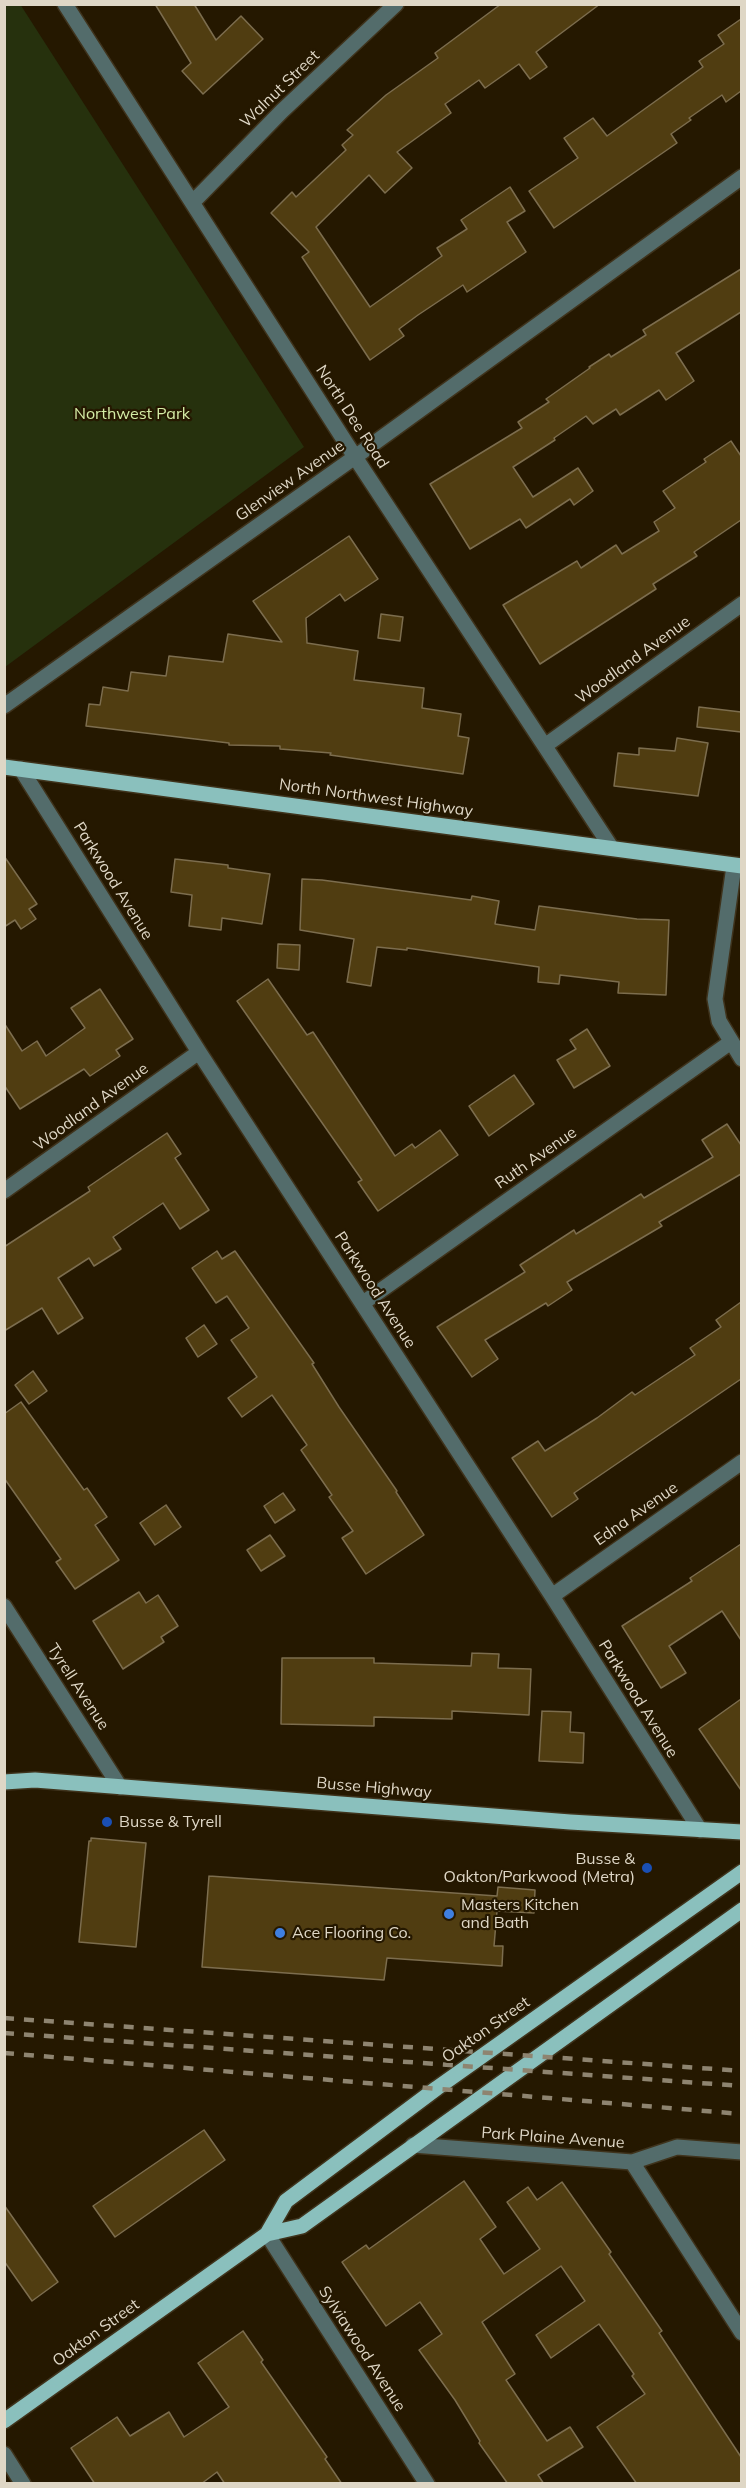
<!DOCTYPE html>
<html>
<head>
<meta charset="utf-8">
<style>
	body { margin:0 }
	#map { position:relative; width:746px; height:2488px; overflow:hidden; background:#251800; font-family:Mulish,sans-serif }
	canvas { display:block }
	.frame { position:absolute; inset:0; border:6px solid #dfd7c6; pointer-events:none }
</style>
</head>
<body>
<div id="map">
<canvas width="746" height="2488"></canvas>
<div class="frame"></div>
</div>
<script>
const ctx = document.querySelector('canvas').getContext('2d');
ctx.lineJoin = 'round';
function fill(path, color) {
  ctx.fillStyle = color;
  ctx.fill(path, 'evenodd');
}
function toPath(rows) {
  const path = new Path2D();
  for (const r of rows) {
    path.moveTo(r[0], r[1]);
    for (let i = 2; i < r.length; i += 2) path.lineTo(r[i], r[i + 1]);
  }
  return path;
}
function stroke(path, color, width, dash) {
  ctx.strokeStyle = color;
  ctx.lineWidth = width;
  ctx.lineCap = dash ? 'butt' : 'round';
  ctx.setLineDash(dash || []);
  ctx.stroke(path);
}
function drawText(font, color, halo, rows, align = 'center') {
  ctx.font = font + ' Mulish,sans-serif';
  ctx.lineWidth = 4.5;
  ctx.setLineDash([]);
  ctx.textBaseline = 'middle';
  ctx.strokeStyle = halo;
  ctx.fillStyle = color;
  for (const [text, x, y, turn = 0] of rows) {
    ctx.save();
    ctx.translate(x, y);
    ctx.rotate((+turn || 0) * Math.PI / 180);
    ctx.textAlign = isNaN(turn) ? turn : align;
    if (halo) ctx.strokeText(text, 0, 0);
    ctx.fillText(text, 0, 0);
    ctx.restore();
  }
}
fill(toPath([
	[20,4,304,447,5,667,4,5]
]), '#26310d');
const building = toPath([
	[155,4,194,4,216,40,241,16,263,39,203,94,182,71,191,63,155,4],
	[501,4,600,4,536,52,547,67,530,79,519,64,485,88,479,80,445,104,451,113,397,152,412,168,385,193,369,175,316,227,370,307,442,256,437,248,467,229,461,220,510,187,525,211,507,222,526,252,467,292,463,285,418,315,399,329,404,336,370,360,302,257,309,252,271,213,292,192,296,197,346,150,342,145,353,135,347,130,386,95,438,58,435,53,501,4],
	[741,19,741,91,726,102,722,95,689,118,691,120,671,134,677,143,554,228,529,191,578,158,564,138,593,118,607,136,703,67,699,61,724,44,718,35,741,19],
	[741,269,741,312,676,353,694,381,666,400,659,390,620,415,616,409,593,424,586,416,554,438,555,440,513,467,533,497,578,468,593,491,574,505,570,499,526,528,520,519,470,549,430,484,522,428,518,422,549,402,546,399,590,368,589,367,609,354,611,357,646,335,643,330,741,269],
	[731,441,741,456,741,520,694,552,697,556,653,584,656,589,540,664,503,605,577,561,581,568,616,545,622,554,659,531,654,522,675,508,663,491,706,462,704,459,731,441],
	[349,536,378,579,345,601,340,594,306,618,307,643,358,651,354,680,424,688,422,708,461,714,458,736,469,738,463,774,330,755,331,753,280,749,280,746,229,745,229,743,86,726,89,704,100,705,103,687,128,691,131,672,166,676,169,656,223,662,228,634,282,642,253,601,349,536],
	[381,614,403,617,400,641,378,638,381,614],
	[699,707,741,712,741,732,697,727,699,707],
	[677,738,708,743,698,796,614,786,618,753,639,755,639,748,675,751,677,738],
	[4,856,37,904,29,909,36,919,21,929,15,920,4,927,4,856],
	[175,859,228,865,228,868,270,874,262,924,222,918,221,930,189,926,192,895,171,892,175,859],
	[302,879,322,880,471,900,472,896,499,901,495,924,535,930,539,906,637,919,669,920,666,995,618,993,619,982,560,975,559,984,538,982,539,967,407,948,407,950,377,947,371,986,347,982,354,939,300,930,302,879],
	[278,944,300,945,299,970,277,968,278,944],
	[268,979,307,1035,313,1032,395,1156,412,1144,415,1148,440,1130,458,1155,378,1211,358,1182,362,1180,237,1001,268,979],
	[100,989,133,1039,116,1050,120,1056,90,1076,84,1069,20,1109,4,1085,4,1023,22,1051,37,1041,46,1056,85,1028,71,1008,100,989],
	[587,1029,610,1066,574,1088,557,1060,576,1049,570,1040,587,1029],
	[514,1075,534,1104,489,1136,469,1106,514,1075],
	[727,1124,741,1145,741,1174,659,1222,662,1226,567,1282,572,1290,548,1306,546,1303,485,1340,498,1359,472,1377,437,1327,525,1272,520,1265,574,1230,576,1234,641,1194,644,1198,713,1157,702,1140,727,1124],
	[167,1133,181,1154,175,1158,209,1210,180,1229,163,1203,113,1237,121,1249,94,1266,89,1258,58,1278,83,1318,58,1334,42,1308,4,1331,4,1247,90,1191,88,1187,167,1133],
	[217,1251,222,1259,235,1251,314,1363,312,1364,339,1407,397,1491,396,1492,424,1535,366,1574,342,1538,353,1531,329,1497,332,1495,301,1450,307,1445,272,1395,242,1417,228,1398,257,1377,231,1340,249,1328,227,1296,216,1303,192,1268,217,1251],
	[741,1302,741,1379,574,1493,578,1499,552,1517,512,1458,538,1441,545,1451,597,1418,632,1392,635,1395,695,1355,690,1348,721,1327,716,1320,741,1302],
	[204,1325,217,1344,198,1357,186,1338,204,1325],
	[33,1371,47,1391,29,1404,15,1385,33,1371],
	[21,1402,84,1490,87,1488,107,1517,95,1525,119,1560,75,1589,56,1562,61,1559,4,1478,4,1414,21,1402],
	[283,1493,295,1510,275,1523,264,1506,283,1493],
	[166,1505,181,1527,155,1545,140,1523,166,1505],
	[270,1535,285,1556,261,1571,247,1550,270,1535],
	[741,1544,741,1640,722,1611,669,1646,686,1673,661,1688,622,1626,692,1581,690,1578,741,1544],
	[139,1592,146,1603,158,1595,178,1626,161,1637,164,1642,123,1669,93,1621,139,1592],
	[472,1653,499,1654,498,1668,531,1669,529,1715,452,1711,452,1719,374,1717,374,1726,281,1724,282,1658,374,1658,374,1663,471,1666,472,1653],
	[741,1699,741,1790,699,1729,741,1699],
	[542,1711,571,1712,570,1732,584,1733,583,1763,539,1761,542,1711],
	[91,1838,146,1843,136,1947,79,1942,89,1841,91,1841,91,1838],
	[209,1876,497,1896,498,1887,535,1890,534,1913,497,1911,494,1946,503,1946,502,1966,387,1958,384,1980,202,1967,209,1876],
	[204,2130,225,2160,115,2237,93,2206,204,2130],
	[464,2181,496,2227,480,2239,504,2274,540,2249,507,2202,528,2187,537,2200,562,2182,611,2252,609,2254,662,2331,659,2333,741,2457,741,2484,637,2484,597,2427,645,2394,632,2376,634,2374,599,2324,551,2358,536,2335,585,2301,561,2266,482,2322,515,2374,506,2380,547,2441,570,2427,583,2447,538,2475,544,2484,508,2484,479,2443,480,2441,455,2400,419,2350,442,2334,420,2302,386,2326,342,2262,366,2245,369,2249,464,2181],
	[4,2205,58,2282,32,2301,4,2261,4,2205],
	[243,2331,263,2360,261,2362,327,2457,325,2459,342,2484,225,2484,217,2472,201,2484,95,2484,71,2448,117,2417,130,2436,169,2412,184,2437,229,2407,198,2363,243,2331]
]);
fill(building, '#503d11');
stroke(building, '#7c6d4e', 1.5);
const minor = toPath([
	[65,4,355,457,611,847],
	[193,202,282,111,396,4],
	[4,706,355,457,742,177],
	[546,745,742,604],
	[21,769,199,1052,552,1596,700,1830],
	[734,866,715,999,719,1021,742,1059],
	[4,1191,199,1052],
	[363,1303,731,1042],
	[552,1596,742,1462],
	[4,1606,120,1787],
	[413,2145,632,2162,677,2147,742,2152],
	[632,2162,742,2333],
	[267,2234,427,2484],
	[4,2454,23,2484]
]);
const major = toPath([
	[4,767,742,866],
	[4,1782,35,1780,570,1822,742,1832],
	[267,2234,286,2201,437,2088,742,1872],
	[4,2421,267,2234,302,2226,742,1910]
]);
stroke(minor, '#3f331c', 18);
stroke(major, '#3f331c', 18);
stroke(minor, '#536c6b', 15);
stroke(major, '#8ac0bd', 15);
stroke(toPath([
	[4,2018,742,2071],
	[4,2033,742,2086],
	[4,2053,742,2114]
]), '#8e8470', 4.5, [10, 10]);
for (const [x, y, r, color] of [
	[107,1822,6,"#1a4fb4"],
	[647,1868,6,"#1a4fb4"],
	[449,1914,6,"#3f7fe0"],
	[280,1933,6,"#3f7fe0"]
]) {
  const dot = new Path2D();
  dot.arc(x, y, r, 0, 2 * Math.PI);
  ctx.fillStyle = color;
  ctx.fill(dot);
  stroke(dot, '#251800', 2);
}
drawText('16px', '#dfd7c6', '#251800', [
	["Walnut Street",280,89,-44],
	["North Dee Road",352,417,57],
	["Glenview Avenue",290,481,-35],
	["Woodland Avenue",633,660,-36],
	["North Northwest Highway",376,798,8],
	["Parkwood Avenue",113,881,58],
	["Woodland Avenue",91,1107,-36],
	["Ruth Avenue",536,1158,-35],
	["Parkwood Avenue",375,1290,57],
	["Edna Avenue",636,1514,-35],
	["Tyrell Avenue",78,1687,57],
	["Parkwood Avenue",638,1699,58],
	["Busse Highway",374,1788,5],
	["Oakton Street",486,2030,-35],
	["Park Plaine Avenue",553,2138,4],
	["Oakton Street",96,2333,-36],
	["Sylviawood Avenue",362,2349,57]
]);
drawText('16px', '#d4eca5', '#251800', [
	["Northwest Park",132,414]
]);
drawText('16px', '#dfd7c6', '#251800', [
	["Busse & Tyrell",119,1822],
	["Busse &",635,1859,"right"],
	["Oakton/Parkwood (Metra)",635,1877,"right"],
	["Masters Kitchen",461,1905],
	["and Bath",461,1923],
	["Ace Flooring Co.",292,1933]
], 'left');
</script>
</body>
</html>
